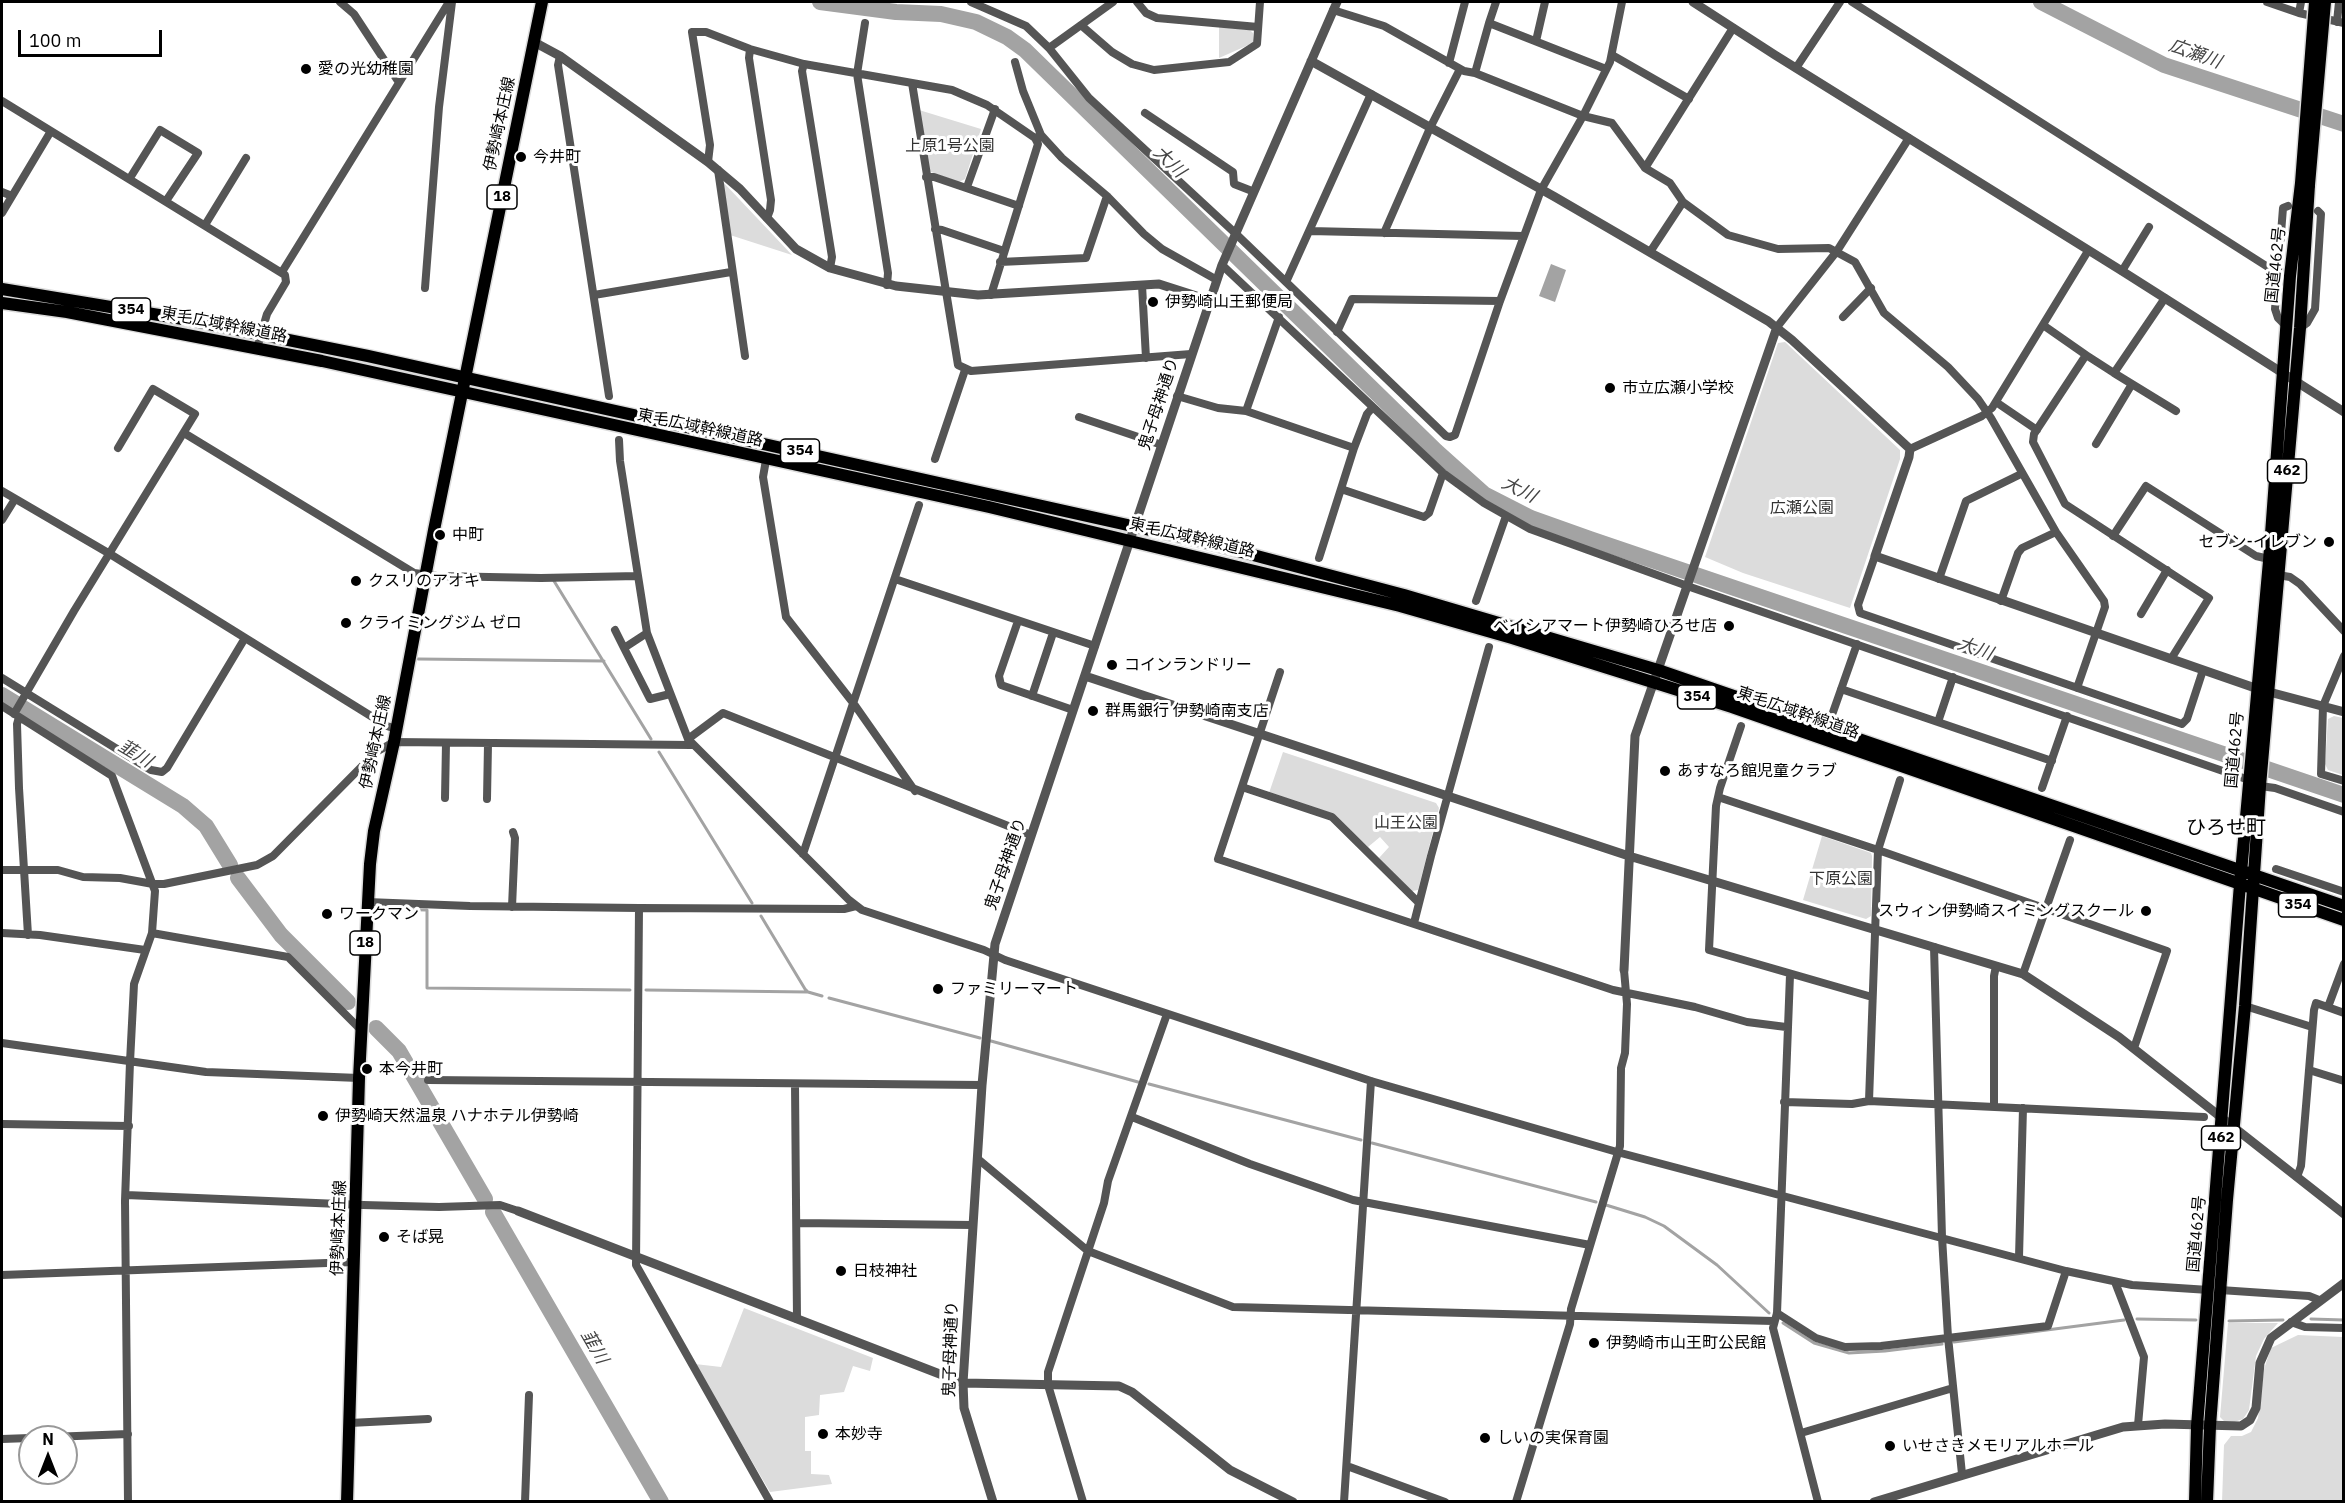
<!DOCTYPE html>
<html>
<head>
<meta charset="utf-8">
<style>
	body { margin:0 }
	#map { position:relative; width:2345px; height:1503px; overflow:hidden; background:#fff; font-family:"IBM Plex Sans",sans-serif }
	canvas { display:block }
	.frame { position:absolute; inset:0; border:3px solid #000; pointer-events:none }
	.north { position:absolute; left:18px; top:1425px; width:60px; height:60px; box-sizing:border-box; background:#fff; border:2px solid #999; border-radius:50%; rotate:0deg; font-size:16px; font-weight:700; line-height:24px; text-align:center; color:#000 }
	.north::after { content:''; display:block; margin:auto; width:21px; height:27px; background:#000; clip-path:polygon(50% 0,100% 100%,50% 72%,0 100%) }
	.scale { position:absolute; left:18px; top:30px; width:144px; height:27px; box-sizing:border-box; border:3px solid #000; border-top:0; padding-left:8px; font-size:18px; line-height:21px; white-space:nowrap; color:#000; -webkit-text-stroke:4px #fff; paint-order:stroke }
</style>
</head>
<body>
<div id="map">
<canvas width="2345" height="1503"></canvas>
<div class="frame"></div>
<div class="north">N</div>
<div class="scale">100 m</div>
</div>
<script>
const ctx = document.querySelector('canvas').getContext('2d');
ctx.lineJoin = 'round';
function fill(path, color) {
  ctx.fillStyle = color;
  ctx.fill(path, 'evenodd');
}
function toPath(rows) {
  const path = new Path2D();
  for (const r of rows) {
    path.moveTo(r[0], r[1]);
    for (let i = 2; i < r.length; i += 2) path.lineTo(r[i], r[i + 1]);
  }
  return path;
}
function stroke(path, color, width, dash) {
  ctx.strokeStyle = color;
  ctx.lineWidth = width;
  ctx.lineCap = dash ? 'butt' : 'round';
  ctx.setLineDash(dash || []);
  ctx.stroke(path);
}
function drawText(font, color, halo, rows, align = 'center') {
  ctx.font = font + ' "IBM Plex Sans","Noto Sans JP",sans-serif';
  ctx.lineWidth = 6;
  ctx.setLineDash([]);
  ctx.textBaseline = 'middle';
  ctx.strokeStyle = halo;
  ctx.fillStyle = color;
  for (const [text, x, y, turn = 0] of rows) {
    ctx.save();
    ctx.translate(x, y);
    ctx.rotate((+turn || 0) * Math.PI / 180);
    ctx.textAlign = isNaN(turn) ? turn : align;
    if (halo) ctx.strokeText(text, 0, 0);
    ctx.fillText(text, 0, 0);
    ctx.restore();
  }
}
fill(toPath([
	[1219,27,1250,30,1253,33,1253,43,1219,58],
	[919,110,981,129,965,179,959,182,931,172,927,167],
	[723,182,792,255,730,235],
	[1785,342,1900,450,1900,459,1850,608,1743,573,1705,557,1778,343],
	[2334,716,2343,718,2343,775,2328,770,2325,764,2328,719],
	[1283,752,1436,803,1439,808,1418,890,1412,891,1379,858,1389,847,1380,837,1368,847,1334,815,1269,793],
	[1822,836,1871,853,1872,856,1871,916,1866,919,1803,900],
	[744,1308,873,1358,870,1371,853,1366,844,1392,820,1395,819,1415,805,1417,805,1451,811,1451,811,1474,829,1475,832,1484,770,1492,695,1364,721,1367],
	[2228,1323,2278,1323,2264,1339,2256,1356,2249,1410,2243,1419,2234,1422,2225,1422,2220,1417],
	[2298,1335,2343,1337,2343,1501,2222,1502,2224,1445,2231,1436,2242,1436,2251,1432,2258,1418,2264,1369,2271,1348]
]), '#dcdcdc');
fill(toPath([
	[1551,264,1566,270,1555,302,1539,296]
]), '#a3a3a3');
stroke(toPath([
	[554,581,651,739],
	[418,659,604,661],
	[659,752,752,903],
	[377,909,427,910,427,988,630,990],
	[761,916,805,989,808,992,822,996],
	[646,990,808,992],
	[829,998,980,1038],
	[991,1041,1138,1082],
	[1149,1084,1361,1140],
	[1372,1143,1596,1202],
	[1606,1205,1645,1217,1664,1226,1717,1265,1769,1313],
	[2137,1319,2196,1320],
	[2311,1319,2344,1320],
	[2229,1321,2283,1320],
	[1783,1323,1814,1343,1849,1353,1885,1351,1942,1344],
	[1954,1342,2124,1320]
]), '#a3a3a3', 3);
stroke(toPath([
	[820,2,896,12,941,14,976,22,1007,37,1025,50,1436,451,1484,494,1531,518,1590,539,2344,795],
	[2041,2,2164,65,2344,124],
	[2,695,183,806,206,826,230,865],
	[238,878,281,935,348,1002],
	[376,1028,399,1051,485,1199],
	[493,1212,661,1502]
]), '#a3a3a3', 16);
const primary = toPath([
	[347,1502,359,1078,370,864,374,831,394,742,434,530,542,2]
]);
const trunk = toPath([
	[2,289,189,320,368,356,1204,542,1404,595,1658,670,2344,906],
	[2,303,67,312,322,361,989,507,1400,606,1512,638,1732,707,2344,920],
	[2195,1502,2197,1426,2240,884,2269,561,2290,276,2301,183],
	[2207,1502,2210,1426,2227,1200,2245,1006,2260,786,2300,328,2309,185]
]);
stroke(primary, '#dbdbdb', 15);
stroke(trunk, '#dbdbdb', 15);
stroke(toPath([
	[340,2,354,14,398,81],
	[971,2,1026,26,1049,48,1089,98,1234,232,1446,436,1450,437,1455,435,1500,301,1541,190,1583,116,1610,62,1622,2],
	[1137,2,1146,13,1157,18,1258,27],
	[1496,2,1489,23,1606,69],
	[1852,2,2271,269,2278,271],
	[2267,2,2299,13,2344,23],
	[1333,10,1384,26,1464,71,1475,73,1583,116,1612,123,1645,168,1733,28],
	[2299,13,2301,2],
	[2337,22,2339,2],
	[865,23,857,74,888,273,887,285],
	[1082,26,1112,52,1132,64,1154,70,1229,62,1257,44,1260,2],
	[1536,41,1545,2],
	[1049,48,1113,2],
	[750,49,749,58,771,200,770,210,767,218],
	[1612,55,1689,99],
	[560,56,558,65,609,396],
	[1015,62,1023,91,1041,135],
	[1449,63,1465,2],
	[804,64,802,71,832,257,830,268],
	[1796,68,1840,2],
	[1475,73,1489,23],
	[912,83,958,365,971,371,1191,354],
	[2,101,285,275,286,282,267,314,257,348],
	[1145,113,1233,172,1234,184,1252,191],
	[1035,138,1041,135,1062,158,1107,196,1144,234,1162,249,1217,280],
	[708,162,710,145,692,32,706,32,750,49,804,64,952,90,987,105,1035,138,1038,144,991,295],
	[1645,168,1670,183,1683,202,1728,235,1778,249,1829,248,1855,262,1884,313,1948,367,1978,399,1991,418,2056,532,2104,601,2105,607,2077,688],
	[718,170,745,356],
	[926,177,934,177,1019,206],
	[130,178,160,130,198,153,166,201],
	[967,187,995,109],
	[2,192,12,196],
	[2,213,51,131],
	[205,225,246,158],
	[935,229,942,230,1004,251],
	[1310,231,1523,236],
	[1384,233,1430,128,1460,69],
	[1650,252,1683,202],
	[1000,262,1086,258,1107,196],
	[1222,265,1443,473,1484,503,1530,529,1693,588,2249,780],
	[2122,271,2149,227],
	[282,272,449,2],
	[1286,282,1371,94],
	[1142,285,1146,358],
	[425,288,439,107,452,2],
	[594,295,731,272],
	[2165,298,2114,373,2086,355,2034,434,2033,442,2065,504,2209,598,2171,659],
	[1843,317,1871,288],
	[2043,325,2086,355],
	[1777,327,1837,251,1909,138],
	[2287,327,2278,318,2275,309,2283,208,2288,206],
	[2300,328,2307,323,2315,309,2321,214,2318,211],
	[1337,332,1352,299,1500,301],
	[2114,373,2176,411],
	[1177,396,1218,408,1246,411,1354,448],
	[1996,402,2037,430],
	[1246,411,1279,317],
	[1079,417,1162,445],
	[184,433,414,573,437,576,541,578,638,576],
	[619,440,620,461,647,633,688,739,849,900,862,910,984,950,1005,960,1371,1081,1617,1152,2066,1271,2132,1285,2209,1290],
	[2096,444,2132,384],
	[1910,449,1982,416,1992,408,2088,251],
	[935,459,965,370],
	[766,460,763,477,786,617,854,704,915,791],
	[1341,489,1424,517,1429,513,1443,473],
	[2,491,110,554,387,726,396,729],
	[2,520,15,499],
	[2113,536,2146,486,2256,556,2269,559],
	[1875,556,1858,605,1860,613,2182,724,2187,719,2203,670],
	[1319,558,1354,448,1367,414,1373,407],
	[2278,575,2290,577,2300,584,2344,631],
	[895,579,1095,646],
	[1939,579,1966,501,2021,474],
	[1476,601,1506,516],
	[2001,601,2018,553,2022,548,2056,532],
	[2141,614,2167,570],
	[1018,621,999,676,1001,685,1073,710],
	[615,630,624,648],
	[647,633,624,648,650,699,670,694],
	[2344,656,2323,706,2321,774,2344,781],
	[1280,672,1218,859,1613,990,1695,1007,1747,1022,1786,1027],
	[2,678,151,770,162,772,167,768,245,638],
	[1841,689,2052,761],
	[1032,696,1053,633],
	[2,706,112,776,155,891,152,933,134,984,130,1062,125,1201,128,1502],
	[14,714,74,611,195,414,153,389,118,448],
	[1832,715,1857,644],
	[19,717,17,724,19,788,28,935],
	[1938,722,1953,677],
	[1741,726,1720,788,1716,806,1709,950,1872,997],
	[688,739,723,713,1031,835],
	[2260,786,2275,788,2344,812],
	[1242,787,1332,817,1418,902],
	[2042,788,2067,716],
	[1718,797,1878,850,2167,951,2134,1048],
	[445,798,446,743],
	[487,799,488,744],
	[803,854,919,505],
	[2276,869,2344,892],
	[2,870,58,870,83,877,120,878,153,884,164,884,257,865,273,856,376,752,394,742,691,745],
	[367,902,470,906,639,908,844,909,856,906],
	[512,907,515,838,513,832],
	[639,908,636,1265,770,1502],
	[1414,923,1431,856,1489,647],
	[2,933,40,935,145,950],
	[152,933,288,957,362,1031],
	[1934,947,1942,1237,1948,1337,1962,1474],
	[2023,974,2070,840],
	[1790,975,1777,1313,1773,1328,1818,1502],
	[2245,1006,2312,1027],
	[2328,1007,2344,964],
	[2,1043,206,1072,359,1078],
	[2309,1070,2344,1081],
	[428,1080,982,1085],
	[795,1084,797,1319],
	[1869,1101,1878,850,1900,780],
	[1784,1102,1852,1104,1869,1101,2204,1117],
	[1994,1106,1994,976,1996,966],
	[1132,1117,1250,1164,1353,1200,1590,1245],
	[2,1124,129,1126],
	[978,1159,1088,1251,1233,1307,1773,1321],
	[2297,1177,2301,1166,2314,1010,2316,1003,2344,1013],
	[126,1195,363,1205,439,1207,500,1205,518,1211],
	[797,1223,973,1225],
	[2019,1257,2023,1108],
	[2,1275,354,1262],
	[2115,1282,2144,1357,2138,1425],
	[2220,1290,2309,1296,2319,1300],
	[1777,1313,1816,1338,1845,1347,1881,1346,2048,1326,2066,1271],
	[2291,1322,2305,1327,2344,1328],
	[350,1423,428,1419],
	[1801,1433,1953,1388],
	[51,1437,128,1434],
	[2,1439,30,1438],
	[1347,1466,1445,1502],
	[525,1502,529,1395],
	[1083,1502,1048,1385,1048,1372,1104,1203,1108,1181,1167,1014],
	[1344,1502,1371,1081],
	[1516,1502,1570,1324,1571,1309,1620,1146,1621,1068,1625,1053,1627,1004,1624,970]
]), '#555', 8);
stroke(toPath([
	[1693,2,1775,55,2122,271,2344,412],
	[534,42,560,56,708,162,740,189,796,249,830,268,896,286,978,295,1159,284,1209,300],
	[1311,61,1555,197,1768,321,1792,340,1910,449,1909,457,1875,556,2258,689,2344,712],
	[1085,676,1629,856,2023,974,2119,1037,2344,1214],
	[1624,970,1635,736,1777,327],
	[518,1211,963,1383,1119,1386,1132,1392,1230,1470,1293,1502],
	[993,1502,964,1408,963,1383,982,1085,995,944,1222,265,1337,2],
	[1874,1502,2123,1427,2165,1424,2241,1426,2250,1420,2256,1408,2260,1363,2271,1338,2344,1283]
]), '#555', 9);
stroke(primary, '#000', 12);
stroke(trunk, '#000', 12);
const trunkBridge = toPath([
	[2301,183,2315,2],
	[2309,185,2325,2]
]);
stroke(trunkBridge, '#dbdbdb', 15, []);
stroke(trunkBridge, '#000', 12);
for (const [x, y, r, color] of [
	[306,69,6,"#000"],
	[521,157,6,"#000"],
	[1153,302,6,"#000"],
	[1610,388,6,"#000"],
	[440,535,6,"#000"],
	[2329,542,6,"#000"],
	[356,581,6,"#000"],
	[346,623,6,"#000"],
	[1729,626,6,"#000"],
	[1112,665,6,"#000"],
	[1093,711,6,"#000"],
	[1665,771,6,"#000"],
	[2146,911,6,"#000"],
	[327,914,6,"#000"],
	[938,989,6,"#000"],
	[367,1069,6,"#000"],
	[323,1116,6,"#000"],
	[384,1237,6,"#000"],
	[841,1271,6,"#000"],
	[1594,1343,6,"#000"],
	[823,1434,6,"#000"],
	[1485,1438,6,"#000"],
	[1890,1446,6,"#000"]
]) {
  const dot = new Path2D();
  dot.arc(x, y, r, 0, 2 * Math.PI);
  ctx.fillStyle = color;
  ctx.fill(dot);
  stroke(dot, '#fff', 2);
}
for (const [x, y, w] of [
	[502,197,30],
	[131,310,39],
	[800,451,39],
	[2287,471,39],
	[1697,697,39],
	[2298,905,39],
	[365,943,30],
	[2221,1138,39]
]) {
  const box = new Path2D();
  box.roundRect(x - w / 2, y - 12, w, 24, 4.5);
  ctx.fillStyle = '#fff';
  ctx.fill(box);
  stroke(box, '#000', 1.5);
}
drawText('bold 15px', '#000', null, [
	["18",502,197],
	["354",131,310],
	["354",800,451],
	["462",2287,471],
	["354",1697,697],
	["354",2298,905],
	["18",365,943],
	["462",2221,1138]
]);
drawText('16px', '#000', '#fff', [
	["愛の光幼稚園",318,69],
	["今井町",533,157],
	["伊勢崎山王郵便局",1165,302],
	["市立広瀬小学校",1622,388],
	["中町",452,535],
	["セブン-イレブン",2317,542,"right"],
	["クスリのアオキ",368,581],
	["クライミングジム ゼロ",358,623],
	["ベイシアマート伊勢崎ひろせ店",1717,626,"right"],
	["コインランドリー",1124,665],
	["群馬銀行 伊勢崎南支店",1105,711],
	["あすなろ館児童クラブ",1677,771],
	["スウィン伊勢崎スイミングスクール",2134,911,"right"],
	["ワークマン",339,914],
	["ファミリーマート",950,989],
	["本今井町",379,1069],
	["伊勢崎天然温泉 ハナホテル伊勢崎",335,1116],
	["そば晃",396,1237],
	["日枝神社",853,1271],
	["伊勢崎市山王町公民館",1606,1343],
	["本妙寺",835,1434],
	["しいの実保育園",1497,1438],
	["いせさきメモリアルホール",1902,1446]
], 'left');
drawText('16px', '#000', '#fff', [
	["伊勢崎本庄線",500,124,-78],
	["国道462号",2276,265,-84],
	["東毛広域幹線道路",224,325,11],
	["鬼子母神通り",1159,404,-72],
	["東毛広域幹線道路",700,428,12],
	["東毛広域幹線道路",1192,538,13],
	["東毛広域幹線道路",1798,713,19],
	["伊勢崎本庄線",376,742,-78],
	["国道462号",2235,750,-85],
	["鬼子母神通り",1006,864,-71],
	["伊勢崎本庄線",339,1228,-88],
	["国道462号",2197,1234,-85],
	["鬼子母神通り",951,1349,-88]
]);
drawText('16px', '#333', '#fff', [
	["上原1号公園",950,146],
	["広瀬公園",1802,508],
	["山王公園",1406,823],
	["下原公園",1841,879]
]);
drawText('italic 18px', '#444', '#fff', [
	["広瀬川",2195,54,20],
	["大川",1169,162,44],
	["大川",1519,490,27],
	["大川",1975,649,19],
	["韮川",135,754,31],
	["韮川",594,1347,60]
]);
drawText('20px', '#000', '#fff', [
	["ひろせ町",2226,828]
]);
</script>
</body>
</html>
